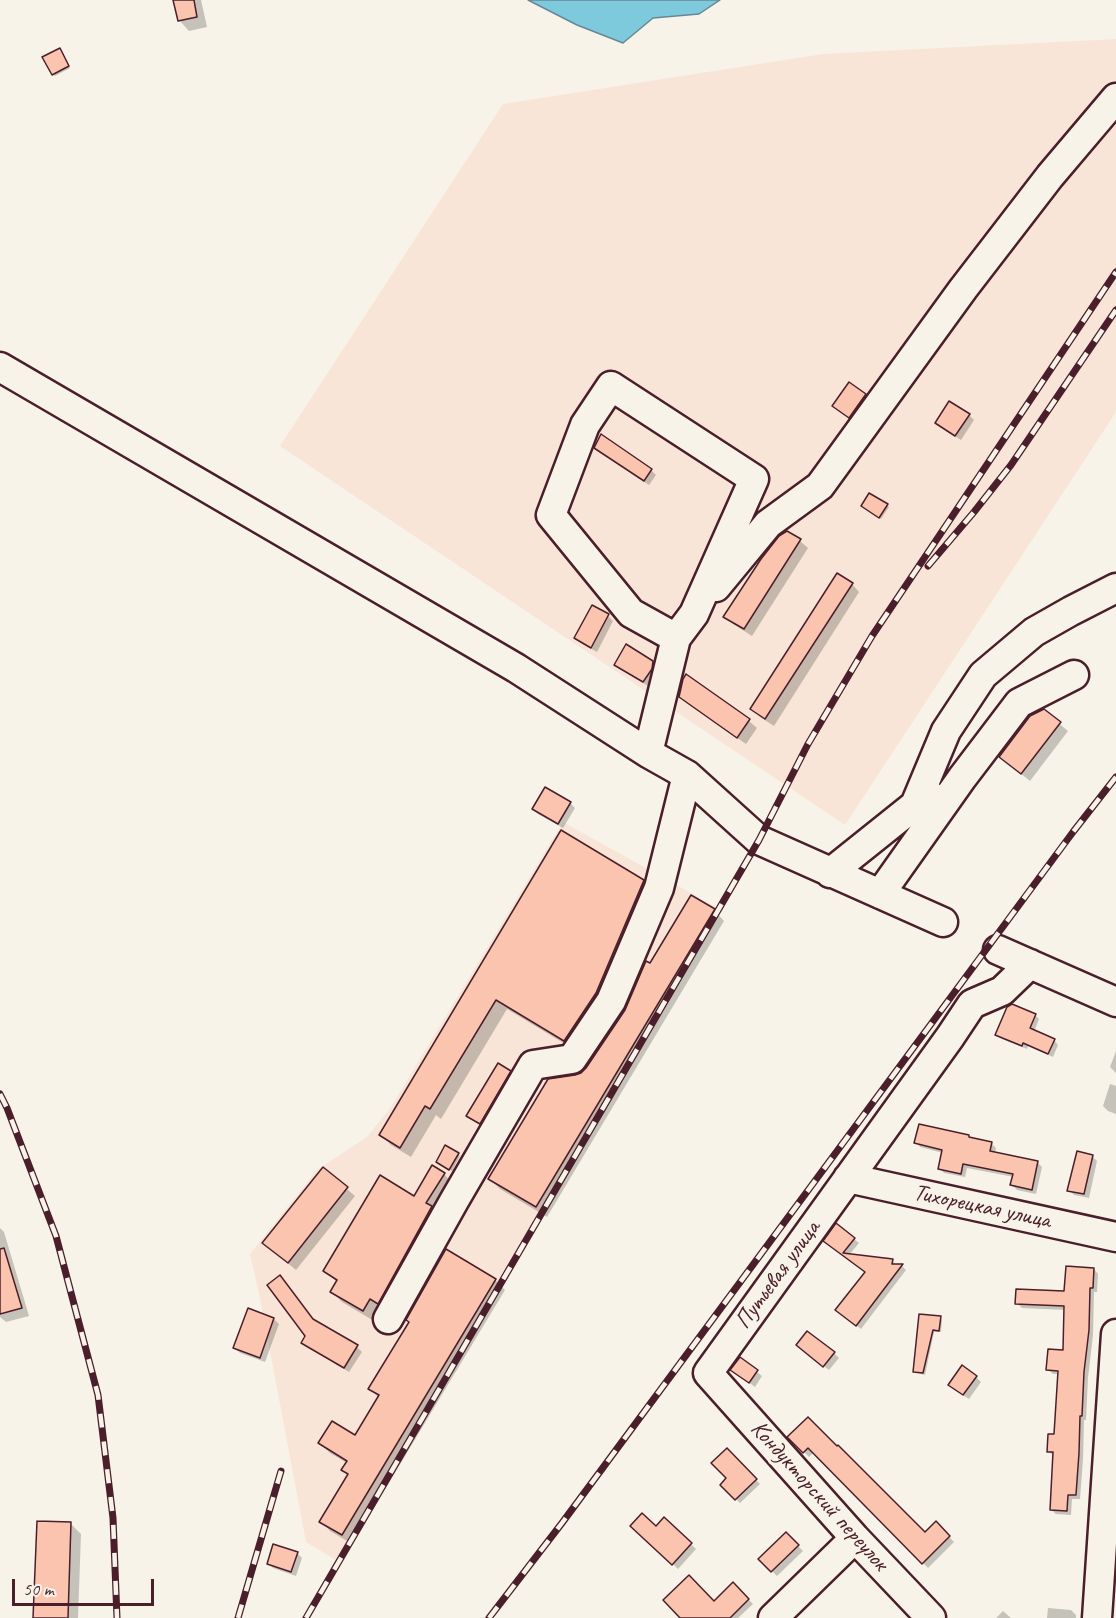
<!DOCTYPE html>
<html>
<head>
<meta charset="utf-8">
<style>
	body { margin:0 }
	#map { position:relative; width:1116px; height:1618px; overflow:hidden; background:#f7f3e8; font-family:Caveat,sans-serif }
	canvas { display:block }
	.scale { position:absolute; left:12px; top:1579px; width:142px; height:27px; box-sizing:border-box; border:3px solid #4a1f2b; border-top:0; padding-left:8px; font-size:18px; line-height:21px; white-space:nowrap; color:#4a1f2b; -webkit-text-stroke:4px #f7f3e8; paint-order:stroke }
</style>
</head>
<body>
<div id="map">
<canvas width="1116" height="1618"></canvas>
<div class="scale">50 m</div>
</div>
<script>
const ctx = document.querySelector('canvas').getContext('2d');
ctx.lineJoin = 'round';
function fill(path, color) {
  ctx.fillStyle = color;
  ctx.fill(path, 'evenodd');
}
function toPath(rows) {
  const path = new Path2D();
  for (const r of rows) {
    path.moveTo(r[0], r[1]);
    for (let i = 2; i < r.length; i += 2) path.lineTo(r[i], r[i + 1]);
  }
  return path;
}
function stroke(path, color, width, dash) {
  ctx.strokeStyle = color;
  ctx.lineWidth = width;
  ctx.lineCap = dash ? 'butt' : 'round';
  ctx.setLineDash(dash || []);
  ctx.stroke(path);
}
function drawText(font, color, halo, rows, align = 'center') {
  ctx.font = font + ' Caveat,sans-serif';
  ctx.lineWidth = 6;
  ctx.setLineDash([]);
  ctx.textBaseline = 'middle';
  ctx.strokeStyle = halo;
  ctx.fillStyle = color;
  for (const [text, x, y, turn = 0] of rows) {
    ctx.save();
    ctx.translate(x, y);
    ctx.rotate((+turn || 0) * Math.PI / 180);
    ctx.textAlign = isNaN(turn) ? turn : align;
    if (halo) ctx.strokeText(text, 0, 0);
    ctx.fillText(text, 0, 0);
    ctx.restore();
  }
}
fill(toPath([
	[1116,39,1116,412,845,825,280,446,503,104,823,54],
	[563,822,718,908,336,1560,306,1542,260,1298,250,1254,317,1170,367,1137,391,1107]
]), '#f8e5d7');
const water = toPath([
	[528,0,720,0,699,14,653,18,623,43,577,25,528,0]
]);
fill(water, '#7dcadc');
stroke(water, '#698695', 1.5);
fill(toPath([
	[175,0,201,0,207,27,189,31,179,20],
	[62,51,70,68,55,76,53,74],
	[849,384,867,397,852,419,836,408],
	[969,415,974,420,961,440,941,427,937,423],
	[602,436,651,470,656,475,649,485,601,452],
	[887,505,889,507,881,519,865,508],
	[800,541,808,548,752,636,733,624,725,617],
	[852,584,859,592,774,726,760,717,752,709],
	[608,616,613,621,597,652,581,643,576,638],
	[653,662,658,667,656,674,648,686,621,669,616,665],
	[687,676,749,721,757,728,746,744,688,704,680,696],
	[1044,711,1068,731,1030,781,1009,764],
	[570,803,575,808,563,828,538,814,533,809],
	[562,832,643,881,654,892,575,1050,507,1009,441,1119,436,1115,411,1157,391,1145,381,1135],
	[714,910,724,921,547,1217,500,1189,490,1179,582,1074,626,1011,650,965],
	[1035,1015,1039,1019,1034,1032,1054,1040,1058,1045,1053,1057,1028,1046,1027,1049,1002,1039,997,1034],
	[1116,1051,1116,1073,1110,1067],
	[510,1072,515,1077,485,1128,473,1120,468,1115],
	[1110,1084,1116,1086,1116,1114,1108,1111,1103,1106],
	[916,1142,991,1143,996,1148,995,1153,1037,1162,1042,1167,1036,1194,1017,1190,1012,1185,1014,1177,967,1168,965,1177,944,1173,939,1168,943,1153,920,1147],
	[446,1147,460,1156,452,1171,439,1164],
	[1092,1156,1097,1161,1089,1198,1074,1195,1069,1190],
	[323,1169,355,1196,296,1270,272,1250],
	[444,1174,454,1185,374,1321,342,1302,331,1291,337,1282,325,1271],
	[837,1225,859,1243,849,1255,892,1260,896,1266,902,1266,906,1270,861,1329,841,1314,866,1273,830,1245],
	[0,1228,4,1232,29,1316,6,1322,0,1317],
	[1094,1269,1098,1274,1097,1292,1094,1292,1093,1335,1088,1378,1086,1420,1084,1420,1083,1459,1080,1499,1072,1499,1071,1515,1056,1514,1051,1510,1054,1456,1049,1452,1055,1436,1059,1374,1053,1374,1048,1369,1064,1351,1066,1310,1022,1308,1017,1303,1065,1293],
	[495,1280,505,1290,352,1544,330,1531,321,1521,349,1475,343,1469,347,1463,330,1453,320,1443,356,1437,379,1398,370,1389,410,1322],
	[920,1315,940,1318,942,1320,941,1332,934,1332,925,1375,917,1373,915,1371],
	[274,1319,279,1324,265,1362,240,1353,235,1348],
	[315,1321,357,1347,362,1352,349,1372,308,1347,303,1342],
	[803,1350,834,1353,839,1358,829,1370],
	[740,1359,762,1376,755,1387,732,1370],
	[976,1377,981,1382,969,1399,955,1390],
	[808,1419,925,1534,936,1523,954,1542,928,1568,814,1452,809,1457,789,1437],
	[727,1450,760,1484,740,1503,722,1485,728,1479],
	[664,1519,696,1549,678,1569,633,1526,656,1528],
	[71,1524,81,1534,78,1618,34,1618],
	[786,1534,803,1551,777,1576,760,1559],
	[297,1553,302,1558,296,1576,273,1568,268,1563],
	[733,1584,753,1604,738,1618,682,1618,714,1603],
	[1048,1608,1071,1610,1076,1615,1076,1618,1047,1618],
	[1003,1611,1011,1618,996,1618]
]), '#0003');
const building = toPath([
	[173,0,194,0,197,17,178,21,173,0],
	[60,48,69,66,52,75,42,57,60,48],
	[849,382,866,394,849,418,832,406,849,382],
	[949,401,970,414,955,436,935,423,949,401],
	[601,434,652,469,644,481,594,448,601,434],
	[869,493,888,504,879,518,861,506,869,493],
	[787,531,801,539,744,629,723,617,761,559,779,536,787,531],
	[837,573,853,583,765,719,750,709,837,573],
	[592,605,609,614,591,648,574,638,592,605],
	[626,644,653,661,652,669,643,682,614,665,626,644],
	[686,674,750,719,737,738,679,697,683,679,686,674],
	[1044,709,1061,722,1021,774,999,757,1030,716,1044,709],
	[545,787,571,802,558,824,532,809,545,787],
	[561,830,644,880,596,993,564,1041,496,1000,430,1109,425,1106,400,1148,379,1135,561,830],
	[691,895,715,909,536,1207,488,1179,548,1079,575,1075,581,1073,586,1068,625,1010,646,961,650,963,691,895],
	[1012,1004,1036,1014,1030,1028,1055,1039,1048,1054,1023,1043,1022,1046,995,1035,1007,1007,1012,1004],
	[498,1063,511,1071,480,1124,466,1116,498,1063],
	[919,1124,969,1135,969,1137,992,1142,990,1151,1038,1161,1032,1190,1010,1185,1013,1174,963,1164,961,1174,938,1169,942,1150,914,1143,919,1124],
	[445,1145,459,1153,449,1170,436,1162,445,1145],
	[1077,1151,1093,1155,1084,1194,1067,1191,1077,1151],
	[432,1165,445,1173,426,1203,432,1206,378,1304,370,1299,363,1311,330,1292,337,1280,323,1271,380,1175,414,1196,432,1165],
	[323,1167,348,1187,288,1263,262,1243,323,1167],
	[836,1223,855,1238,843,1253,893,1259,892,1264,903,1264,856,1326,835,1310,865,1272,823,1241,836,1223],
	[4,1248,22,1308,0,1314,0,1249,4,1248],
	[446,1249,496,1279,342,1535,319,1522,348,1474,341,1470,347,1461,318,1443,332,1421,355,1435,379,1395,368,1389,409,1322,406,1320,446,1249],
	[1066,1266,1094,1268,1093,1288,1090,1288,1089,1330,1084,1372,1082,1416,1080,1416,1079,1453,1076,1495,1068,1495,1067,1511,1050,1510,1053,1452,1047,1452,1048,1434,1054,1434,1058,1371,1046,1370,1048,1349,1063,1350,1064,1306,1015,1304,1016,1289,1064,1291,1066,1266],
	[280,1275,313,1319,358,1345,344,1368,301,1343,305,1336,267,1285,280,1275],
	[248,1308,274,1318,260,1358,233,1348,248,1308],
	[919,1314,941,1316,939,1331,933,1330,923,1373,913,1372,919,1314],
	[807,1331,835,1352,823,1367,796,1345,807,1331],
	[740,1357,758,1370,749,1383,730,1370,740,1357],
	[962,1365,977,1376,963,1395,948,1385,962,1365],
	[808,1417,837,1446,838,1445,925,1532,936,1521,950,1536,922,1564,808,1448,803,1453,787,1437,808,1417],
	[727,1448,757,1479,735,1500,720,1485,726,1478,711,1463,727,1448],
	[642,1513,656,1526,664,1517,692,1543,672,1565,630,1526,642,1513],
	[37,1521,71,1522,68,1618,33,1618,37,1521],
	[786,1532,799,1545,771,1572,758,1559,786,1532],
	[273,1544,298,1552,291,1572,267,1564,273,1544],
	[689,1575,714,1601,733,1582,749,1599,730,1618,680,1618,663,1600,689,1575]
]);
fill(building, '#fbc4ae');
stroke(building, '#4a1f2b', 1.5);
const minor = toPath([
	[0,367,516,668,648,753,687,775,759,840,943,922],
	[716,587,768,524,820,486,963,289,1050,176,1116,98],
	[648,753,676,638,694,614,754,479,611,386,585,425,551,515,631,613,676,638],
	[915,805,946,731,983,675,1034,632,1071,611,1116,588],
	[830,873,915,805,931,796],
	[880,894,962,778,1019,703,1074,675],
	[998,950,1116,1002],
	[848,1178,1116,1237],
	[388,1319,454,1201,533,1065,572,1059,611,1001,659,888,687,775],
	[773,1618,855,1538],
	[931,1618,855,1538,708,1373,950,1037,972,1004,1002,991,1030,964],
	[1097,1618,1116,1334]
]);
stroke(minor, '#4a1f2b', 33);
stroke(minor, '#f7f3e8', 28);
const rail = toPath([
	[928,566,974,512,1011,465,1116,310],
	[0,1094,7,1108,56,1236,98,1395,113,1518,117,1618],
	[238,1618,281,1471],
	[306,1618,759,840,808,744,872,636,1116,272],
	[489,1618,562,1523,1073,832,1116,777]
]);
stroke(rail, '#4a1f2b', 7);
stroke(rail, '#f7f3e8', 4.5, [14]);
drawText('24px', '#4a1f2b', '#f7f3e8', [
	["Тихорецкая улица",982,1207,12],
	["Путьевая улица",778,1275,-54],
	["Кондукторский переулок",819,1496,48]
]);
</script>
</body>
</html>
